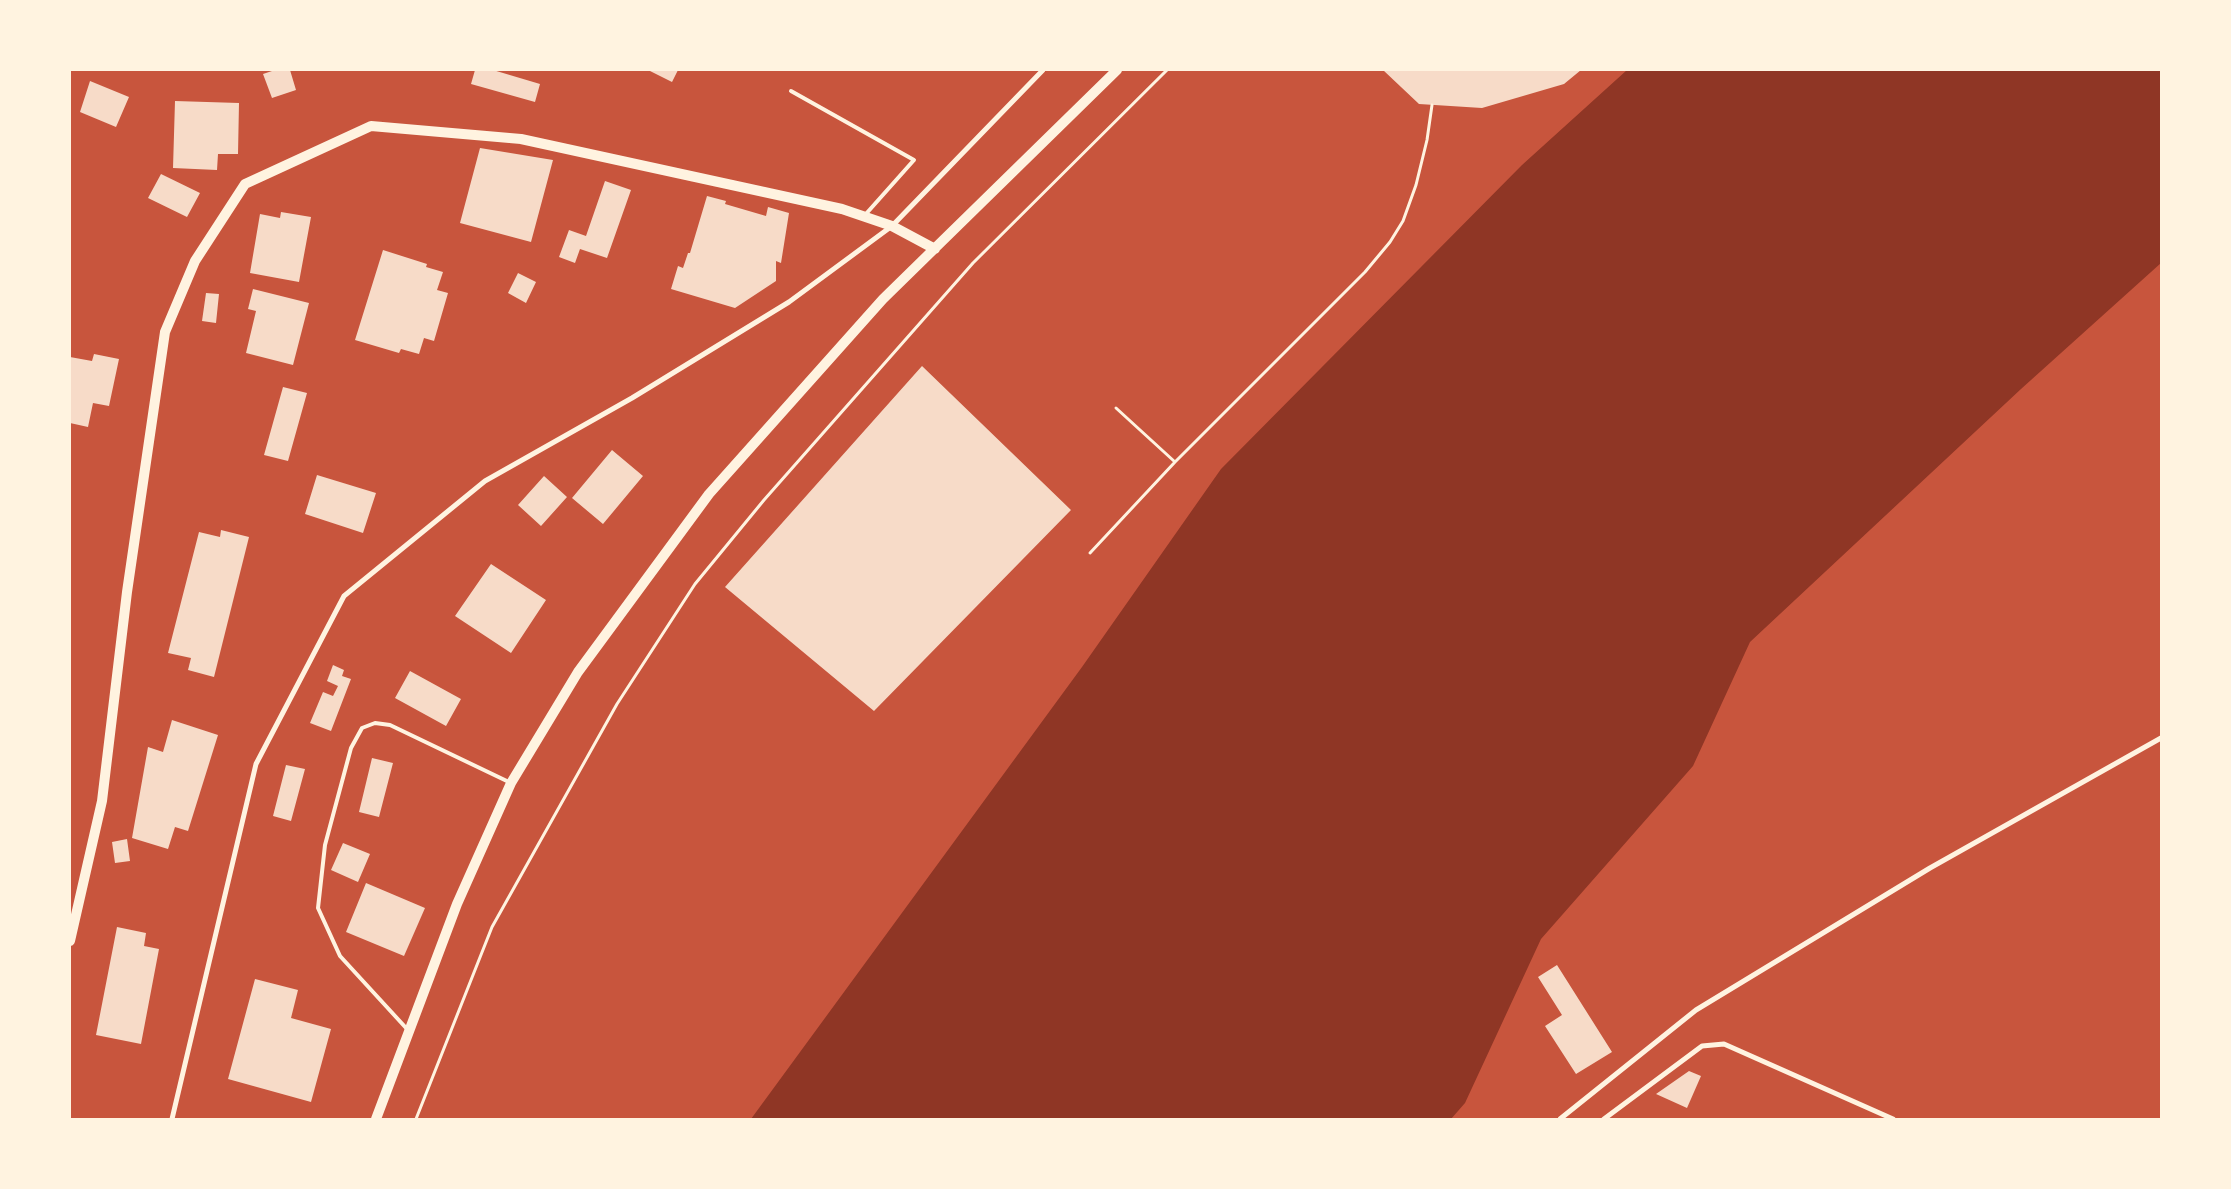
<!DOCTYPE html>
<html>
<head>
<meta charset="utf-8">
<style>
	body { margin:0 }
	#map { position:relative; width:2231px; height:1189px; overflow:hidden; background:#c8553d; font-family:"Nunito Sans",sans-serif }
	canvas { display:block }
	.frame { position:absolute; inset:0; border:71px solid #fff3e0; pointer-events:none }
</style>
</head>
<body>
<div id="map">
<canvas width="2231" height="1189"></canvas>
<div class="frame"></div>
</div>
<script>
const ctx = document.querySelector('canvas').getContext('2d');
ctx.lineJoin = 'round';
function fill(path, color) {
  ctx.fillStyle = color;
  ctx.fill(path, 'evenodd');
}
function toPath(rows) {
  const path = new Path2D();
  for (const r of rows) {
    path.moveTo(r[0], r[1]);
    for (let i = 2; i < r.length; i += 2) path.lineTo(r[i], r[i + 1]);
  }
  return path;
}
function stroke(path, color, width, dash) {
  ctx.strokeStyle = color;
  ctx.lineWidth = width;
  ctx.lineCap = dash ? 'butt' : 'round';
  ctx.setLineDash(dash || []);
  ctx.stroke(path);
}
fill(toPath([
	[1627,70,2161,70,2161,263,2021,389,1750,642,1693,766,1541,939,1465,1103,1451,1119,751,1119,1082,667,1221,469,1522,165]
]), '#8f3625');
fill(toPath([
	[275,70,290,70,296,90,272,98,263,74],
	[475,70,493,70,540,84,535,102,471,84],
	[648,70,678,70,672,82],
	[1383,70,1581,70,1564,84,1482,108,1419,104],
	[90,81,129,97,116,127,80,112],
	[175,101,239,103,238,154,218,154,217,170,173,168],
	[480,148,553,160,531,242,460,223],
	[161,174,200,193,187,217,148,198],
	[605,181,631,190,607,258,580,249,575,263,559,257,569,230,586,236],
	[707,196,726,201,725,204,766,216,768,207,789,213,781,263,776,261,776,281,735,308,671,289,678,266,683,268,688,253,690,253],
	[281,212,311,217,299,282,250,273,260,214,280,218],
	[383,250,427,264,426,267,443,272,437,290,448,293,434,341,424,338,419,354,401,349,399,353,355,340],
	[518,273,536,282,526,303,508,293],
	[253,289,309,303,293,365,246,353,256,311,248,309],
	[206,293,219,294,216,323,202,321],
	[94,354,119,359,109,406,93,403,88,427,70,423,70,357,92,361],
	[922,366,1071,510,874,711,725,587],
	[283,387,307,393,288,461,264,455],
	[612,450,643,476,603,524,572,498],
	[317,475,376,493,363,533,305,514],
	[544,476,567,497,541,526,518,505],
	[221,530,249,537,214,677,188,670,191,658,168,653,199,532,220,537],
	[491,564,546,600,511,653,455,616],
	[333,665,344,670,342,676,351,679,331,731,310,723,323,692,333,696,338,686,327,681],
	[410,671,461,699,446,726,395,698],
	[172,720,218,735,188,831,175,827,168,849,132,838,148,747,163,752],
	[372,758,393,763,379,817,359,812],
	[286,765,305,769,291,821,273,816],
	[127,839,130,861,115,863,112,842],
	[343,843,370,854,358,882,331,870],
	[366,883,425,908,404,956,346,932],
	[117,927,146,933,144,946,159,949,141,1044,96,1035],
	[1557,965,1612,1052,1576,1074,1545,1026,1562,1015,1538,977],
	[255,979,298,990,291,1018,331,1029,311,1102,228,1079],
	[1689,1071,1701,1076,1687,1108,1656,1094]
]), '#f7dbc8');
stroke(toPath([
	[1116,408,1175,462],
	[1090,553,1175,462,1365,272,1390,242,1403,221,1416,185,1427,140,1432,105],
	[416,1119,492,927,617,704,695,584,764,500,973,263,1167,70]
]), '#fff3e0', 3);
stroke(toPath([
	[791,91,914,160,865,215],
	[407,1029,340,956,318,908,325,845,351,748,362,728,375,723,390,725,511,783]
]), '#fff3e0', 4);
stroke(toPath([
	[172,1119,256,764,344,596,485,481,632,398,789,302,892,226,1043,70],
	[1560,1119,1696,1010,1930,868,2161,738],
	[1604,1119,1702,1046,1724,1044,1893,1119]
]), '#fff3e0', 5);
stroke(toPath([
	[70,941,102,801,127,592,165,332,195,261,245,184,371,126,521,139,842,209,892,226,935,249],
	[376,1119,457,904,511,783,578,672,709,494,883,299,1117,70]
]), '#fff3e0', 10);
</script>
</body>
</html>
